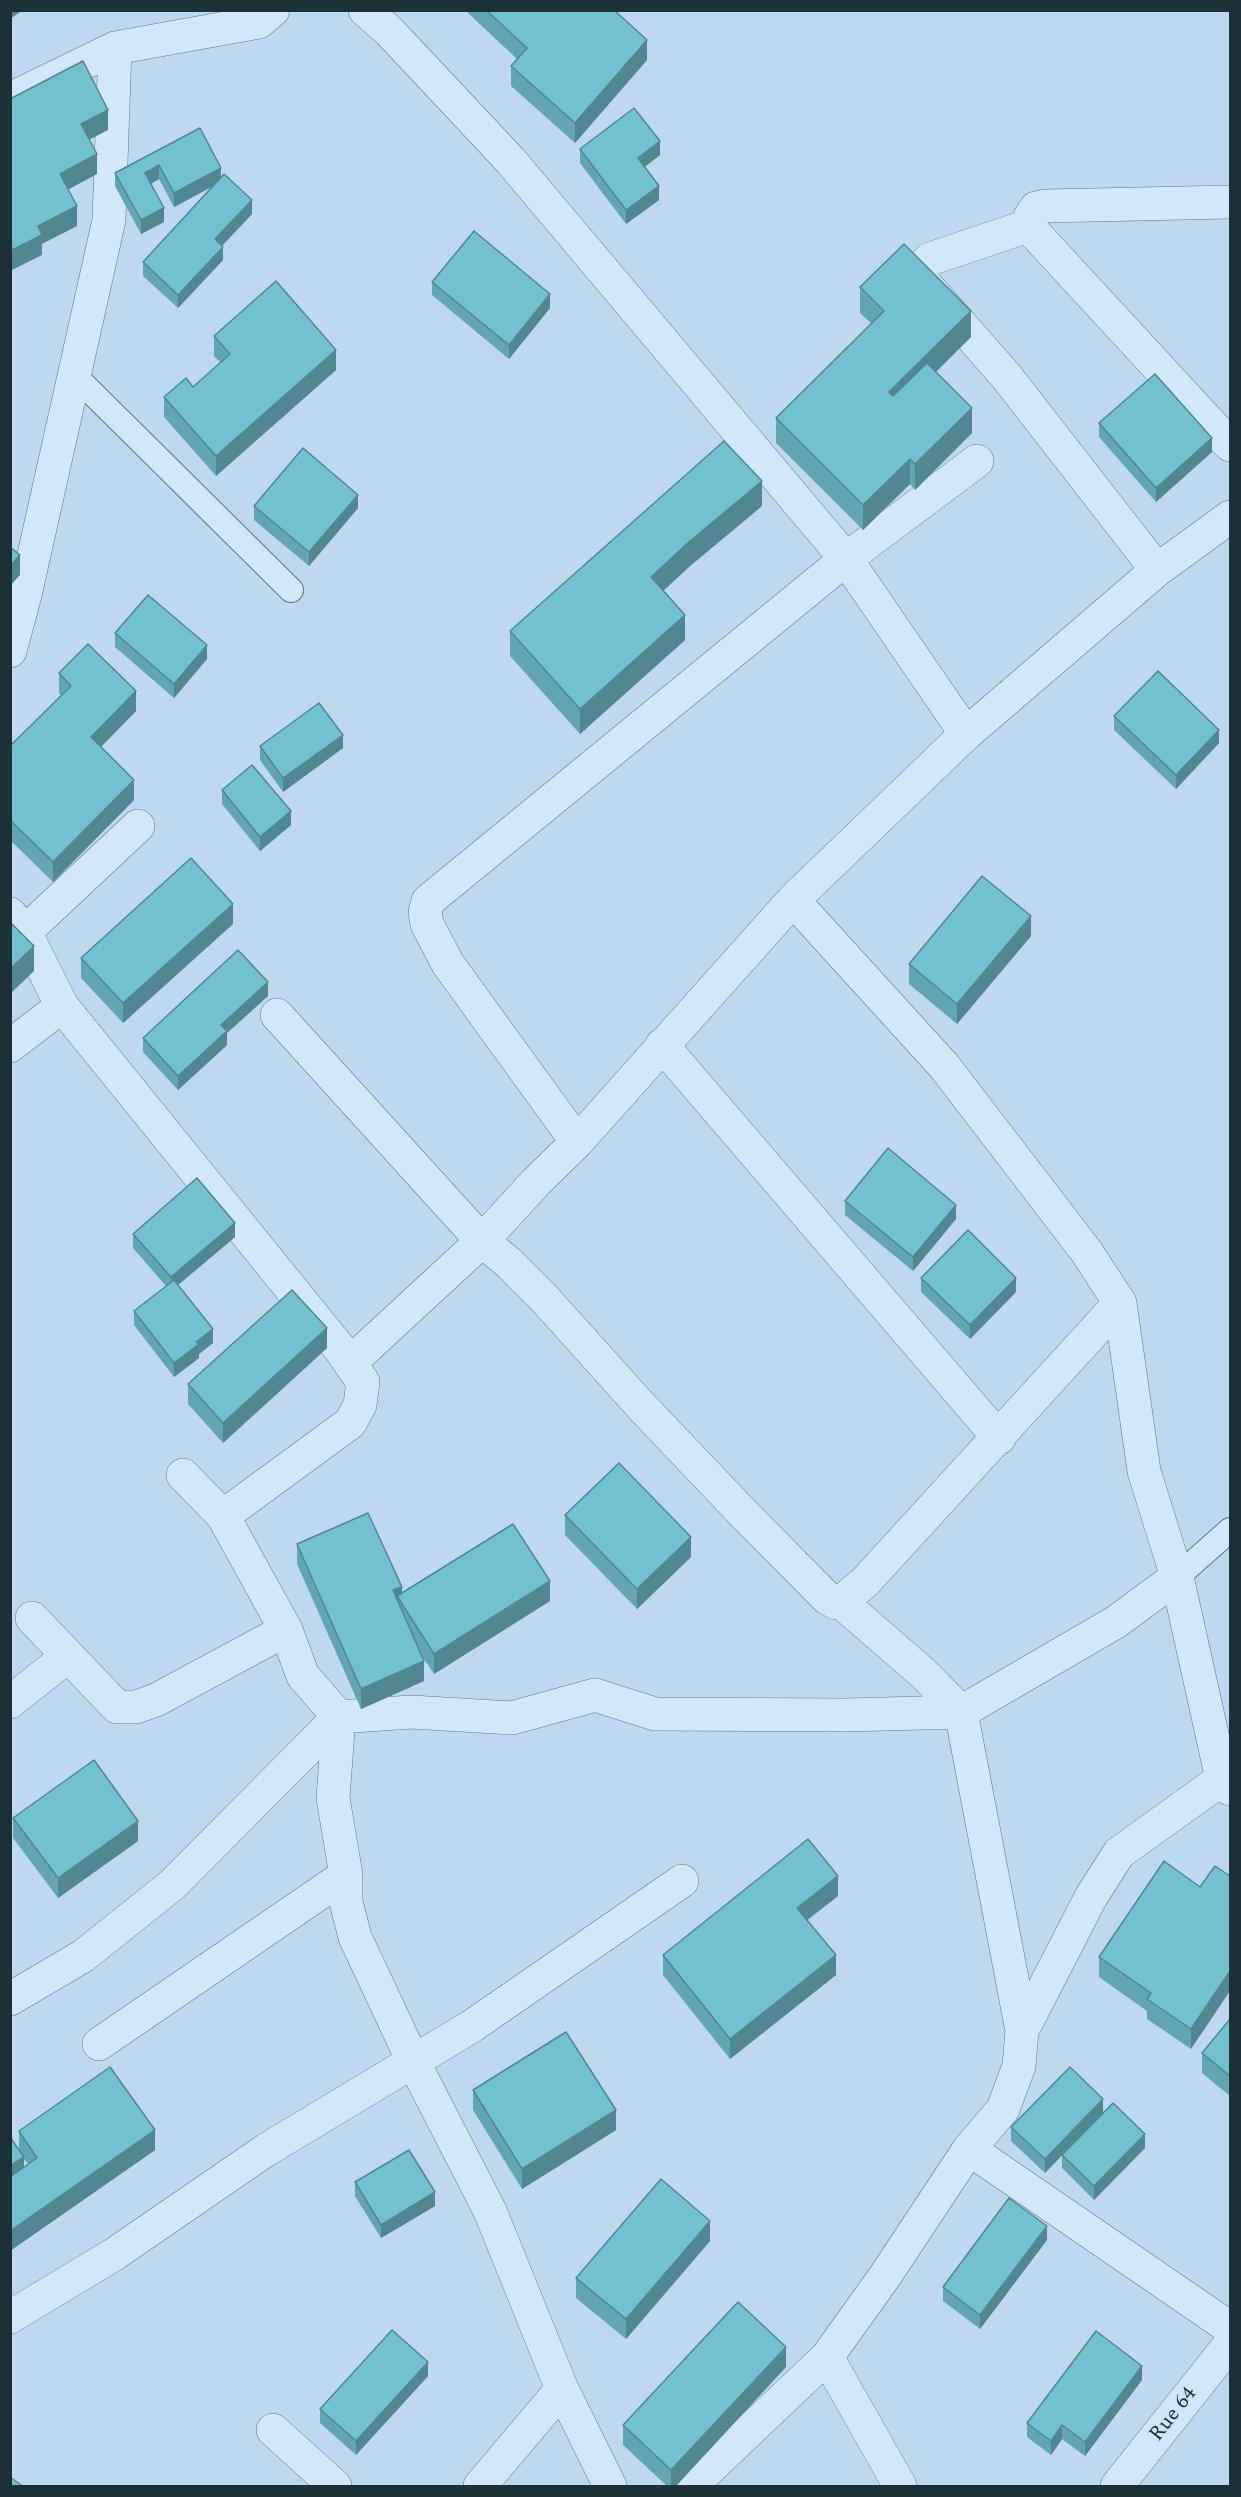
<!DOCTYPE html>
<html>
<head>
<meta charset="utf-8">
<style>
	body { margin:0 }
	#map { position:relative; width:1241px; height:2497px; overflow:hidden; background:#bed9ef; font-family:Spectral,serif }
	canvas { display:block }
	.frame { position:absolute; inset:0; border:12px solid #1b3137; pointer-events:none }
</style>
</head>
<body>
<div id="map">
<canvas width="1241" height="2497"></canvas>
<div class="frame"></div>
</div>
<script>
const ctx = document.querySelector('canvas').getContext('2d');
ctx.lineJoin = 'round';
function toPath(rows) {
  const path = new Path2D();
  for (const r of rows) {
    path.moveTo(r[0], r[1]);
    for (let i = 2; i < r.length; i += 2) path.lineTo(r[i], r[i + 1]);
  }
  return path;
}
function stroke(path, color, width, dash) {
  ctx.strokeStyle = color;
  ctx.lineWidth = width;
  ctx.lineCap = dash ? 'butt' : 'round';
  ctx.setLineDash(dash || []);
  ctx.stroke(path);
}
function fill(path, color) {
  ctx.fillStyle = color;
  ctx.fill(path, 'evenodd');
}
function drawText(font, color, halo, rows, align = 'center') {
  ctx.font = font + ' Spectral,serif';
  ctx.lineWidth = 5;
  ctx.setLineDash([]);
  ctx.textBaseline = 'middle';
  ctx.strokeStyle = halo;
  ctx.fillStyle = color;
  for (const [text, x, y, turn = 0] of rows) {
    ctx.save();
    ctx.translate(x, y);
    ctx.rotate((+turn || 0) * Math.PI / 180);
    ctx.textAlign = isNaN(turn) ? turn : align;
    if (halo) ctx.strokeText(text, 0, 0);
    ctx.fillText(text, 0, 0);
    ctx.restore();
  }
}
const lane = toPath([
	[74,375,291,590],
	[1177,1577,1230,1530]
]);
const street = toPath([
	[365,10,389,31,510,160,846,559,966,734],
	[10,99,115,48,259,22,273,10],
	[1028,226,930,259,923,266,921,275,925,284,1006,376,1157,570],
	[1028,226,1230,445],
	[1028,226,1030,217,1036,208,1046,206,1230,202],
	[10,651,25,595,109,220,115,48],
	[793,900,944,1066,1086,1251,1120,1303,1144,1471,1177,1577,1222,1779,1230,1789],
	[10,914,25,932,62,1006,340,1349,363,1382,360,1405,350,1423,223,1516,286,1630,303,1676,339,1717,333,1798,346,1875,346,1902,355,1937,413,2061,490,2211,562,2389,610,2486],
	[25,932,138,826],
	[277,1015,482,1241,509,1263,543,1297,642,1407,742,1512,827,1598,836,1603,841,1602,865,1582,1120,1303],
	[662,1045,999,1438],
	[10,1046,62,1006],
	[577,1142,448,964,427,924,425,912,428,901,846,559,977,461],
	[351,1362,482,1241,536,1182,577,1142,793,900,966,734,1157,570,1230,517],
	[183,1475,223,1516],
	[32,1618,117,1707,136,1707,156,1700,286,1630],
	[10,1702,68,1656],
	[10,1999,83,1956,172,1885,339,1717,411,1712,512,1718,595,1695,655,1714,846,1715,961,1712,1116,1622,1177,1577],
	[1022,2031,1091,1897,1119,1853,1222,1779],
	[99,2044,346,1875],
	[969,2149,1230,2328],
	[10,2317,113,2255,266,2150,472,2026,682,1881],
	[827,2357,885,2276,969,2149,1003,2109,1019,2066,1022,2031,961,1712,924,1674,841,1602],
	[273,2430,335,2486],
	[480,2486,562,2389],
	[691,2486,827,2357,900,2486],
	[1117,2486,1230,2344]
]);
stroke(lane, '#567a88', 26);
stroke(street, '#567a88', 34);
stroke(lane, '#d1e8fa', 24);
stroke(street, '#d1e8fa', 33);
fill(toPath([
	[468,10,614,10,647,60,575,143,511,86,511,66,517,59,468,13],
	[200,128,221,177,252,214,222,246,223,260,178,308,143,276,143,262,213,186,174,207,159,179,151,184,164,222,141,234,115,186,115,173],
	[580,149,660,155,644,167,659,200,626,224,580,163],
	[432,282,550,308,509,359,432,295],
	[860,287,971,337,936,372,972,433,915,490,910,484,863,530,776,443,776,418,872,324,860,313],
	[214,336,336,370,216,476,164,417,164,397,193,387,221,363,214,356],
	[1099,423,1212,452,1156,502,1099,437],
	[254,506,358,508,309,566,254,520],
	[762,506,690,566,663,591,685,640,580,734,510,656,510,631],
	[115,633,207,659,174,698,115,647],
	[59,673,136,711,101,747,134,800,53,882,10,840,10,746,61,696,59,693],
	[1114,716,1219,743,1176,789,1114,730],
	[260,746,343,748,283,792,260,760],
	[222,790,291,825,260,851,222,804],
	[233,924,123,1023,81,978,81,958],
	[1031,936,957,1024,909,984,909,964],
	[268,996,227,1033,227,1045,178,1090,143,1052,143,1038],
	[845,1201,956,1219,913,1271,845,1215],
	[133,1234,235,1237,178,1285,213,1343,199,1354,199,1358,174,1377,134,1325,134,1311,166,1286,133,1248],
	[921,1278,1016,1292,970,1339,921,1292],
	[327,1348,223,1443,188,1404,188,1384],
	[565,1515,691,1557,637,1609,565,1535],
	[297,1544,402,1593,550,1601,434,1674,420,1653,424,1681,361,1709,297,1564],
	[13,1818,138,1841,58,1898,13,1838],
	[1200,1887,1191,2049,1147,2019,1147,2011,1099,1977,1099,1957],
	[838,1896,807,1920,836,1975,730,2059,663,1975,663,1955],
	[1230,2019,1230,2096,1202,2073,1202,2053],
	[473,2090,616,2130,522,2189,473,2110],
	[1103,2113,1145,2148,1094,2200,1062,2168,1062,2155,1045,2173,1011,2141,1011,2127],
	[19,2131,155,2150,10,2251,19,2149],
	[24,2159,28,2164,24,2167],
	[355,2182,435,2206,381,2238,355,2196],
	[1047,2240,980,2329,943,2301,943,2287],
	[710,2241,626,2339,576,2298,576,2278],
	[786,2367,675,2487,668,2487,623,2445,623,2425],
	[428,2376,356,2455,320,2423,320,2409],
	[1142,2380,1085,2456,1062,2439,1051,2455,1027,2437,1027,2423]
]), '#62a6b2');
fill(toPath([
	[10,10,23,10,10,19],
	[647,40,647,60,575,143,575,123],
	[108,110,108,130,81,144,81,124],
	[660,141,660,155,638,172,638,158],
	[97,154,97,174,60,194,60,174],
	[159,165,159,179,145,187,145,173],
	[221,168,221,182,174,207,174,193],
	[659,186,659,200,626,224,626,210],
	[252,200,252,214,215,253,215,239],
	[77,206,77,226,42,244,42,255,10,271,10,251,38,226],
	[164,208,164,222,141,234,141,220],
	[223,247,223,260,178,308,178,295],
	[550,294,550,308,509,359,509,345],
	[971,311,971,337,889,418,889,392],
	[336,350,336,370,216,476,216,456],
	[972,408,972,433,915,490,915,464],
	[1212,438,1212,452,1156,502,1156,488],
	[910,459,910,484,863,530,863,505],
	[762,481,762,506,690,566,651,602,651,577,690,541],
	[358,495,358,508,309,566,309,552],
	[20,555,20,575,10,586,10,566],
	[685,615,685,640,580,734,580,709],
	[207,645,207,659,174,698,174,684],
	[136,691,136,711,91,757,91,737],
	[1219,730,1219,743,1176,789,1176,775],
	[343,735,343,748,283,792,283,778],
	[134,780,134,800,53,882,53,862],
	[291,811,291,825,260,851,260,837],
	[233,904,233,924,123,1023,123,1003],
	[1031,916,1031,936,957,1024,957,1004],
	[34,946,34,971,10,994,10,969],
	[268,982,268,996,227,1033,227,1045,178,1090,178,1076,221,1025],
	[956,1205,956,1219,913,1271,913,1257],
	[235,1223,235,1237,171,1291,171,1277],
	[1016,1278,1016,1292,970,1339,970,1325],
	[327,1328,327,1348,223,1443,223,1423],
	[213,1329,213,1343,199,1354,199,1358,174,1377,174,1363,196,1342],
	[691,1537,691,1557,637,1609,637,1589],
	[550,1581,550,1601,434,1674,434,1654],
	[402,1587,402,1603,397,1596,397,1609,393,1590],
	[424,1661,424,1681,361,1709,361,1689],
	[138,1821,138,1841,58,1898,58,1878],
	[838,1876,838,1896,797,1928,797,1908],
	[836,1955,836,1975,730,2059,730,2039],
	[1230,1971,1230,1991,1191,2049,1191,2029],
	[1103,2099,1103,2113,1045,2173,1045,2159],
	[616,2110,616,2130,522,2189,522,2169],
	[155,2130,155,2150,10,2251,10,2231],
	[1145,2134,1145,2148,1094,2200,1094,2186],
	[24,2157,24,2177,10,2186,10,2166],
	[435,2192,435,2206,381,2238,381,2225],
	[710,2221,710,2241,626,2339,626,2319],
	[1047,2226,1047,2240,980,2329,980,2315],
	[786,2347,786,2367,675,2487,671,2487,671,2470],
	[428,2362,428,2376,356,2455,356,2441],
	[1142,2366,1142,2380,1085,2456,1085,2442],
	[1062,2425,1062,2439,1051,2455,1051,2441]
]), '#508791');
const building = toPath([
	[486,10,614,10,647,40,575,123,511,66,527,48,486,10],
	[83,61,108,110,81,124,97,154,60,174,77,206,38,226,42,235,10,251,10,99,83,61],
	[634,108,660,141,638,158,659,186,626,210,580,149,634,108],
	[200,128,221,168,174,193,159,165,145,173,164,208,141,220,115,173,200,128],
	[224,174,252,200,215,239,223,247,178,295,143,262,224,174],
	[474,231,550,294,509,345,432,282,474,231],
	[904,244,971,311,889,392,893,396,927,363,972,408,915,464,910,459,863,505,776,418,884,311,860,287,904,244],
	[276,281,336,350,216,456,164,397,186,378,193,387,230,354,214,336,276,281],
	[1155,374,1212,438,1156,488,1099,423,1155,374],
	[724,441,762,481,690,541,651,577,685,615,580,709,510,631,724,441],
	[303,448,358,495,309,552,254,506,303,448],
	[10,547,20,555,10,566,10,547],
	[148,595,207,645,174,684,115,633,148,595],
	[88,644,136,691,91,737,134,780,53,862,10,820,10,746,71,686,59,673,88,644],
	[1158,671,1219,730,1176,775,1114,716,1158,671],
	[319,703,343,735,283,778,260,746,319,703],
	[252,765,291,811,260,837,222,790,252,765],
	[191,858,233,904,123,1003,81,958,191,858],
	[982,876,1031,916,957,1004,909,964,982,876],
	[10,922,34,946,10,969,10,922],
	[238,950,268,982,221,1025,227,1031,178,1076,143,1038,238,950],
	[888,1148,956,1205,913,1257,845,1201,888,1148],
	[197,1178,235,1223,171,1277,133,1234,197,1178],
	[968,1230,1016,1278,970,1325,921,1278,968,1230],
	[174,1280,213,1329,196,1342,199,1344,174,1363,134,1311,174,1280],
	[292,1290,327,1328,223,1423,188,1384,292,1290],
	[619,1463,691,1537,637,1589,565,1515,619,1463],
	[368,1513,402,1587,393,1590,424,1661,361,1689,297,1544,368,1513],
	[513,1524,550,1581,434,1654,397,1596,513,1524],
	[94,1760,138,1821,58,1878,13,1818,94,1760],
	[808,1839,838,1876,797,1908,836,1955,730,2039,663,1955,808,1839],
	[1164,1861,1200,1887,1215,1866,1230,1876,1230,1971,1191,2029,1147,1999,1151,1993,1099,1957,1164,1861],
	[1230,2019,1230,2076,1202,2053,1230,2019],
	[566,2032,616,2110,522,2169,473,2090,566,2032],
	[110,2067,155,2130,10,2231,10,2177,37,2158,19,2131,110,2067],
	[1070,2067,1103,2099,1045,2159,1011,2127,1070,2067],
	[1113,2103,1145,2134,1094,2186,1062,2155,1113,2103],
	[10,2137,24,2157,10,2166,10,2137],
	[409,2150,435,2192,381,2225,355,2182,409,2150],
	[661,2179,710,2221,626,2319,576,2278,661,2179],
	[1009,2198,1047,2226,980,2315,943,2287,1009,2198],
	[738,2302,786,2347,671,2470,623,2425,738,2302],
	[392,2330,428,2362,356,2441,320,2409,392,2330],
	[1096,2331,1142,2366,1085,2442,1062,2425,1051,2441,1027,2423,1096,2331],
	[10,2477,24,2487,10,2487,10,2477]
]);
fill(building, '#72c1cf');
stroke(building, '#508791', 1.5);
drawText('21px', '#1b3137', '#cde4f6', [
	["Rue 64",1174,2415,-52]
]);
</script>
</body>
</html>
